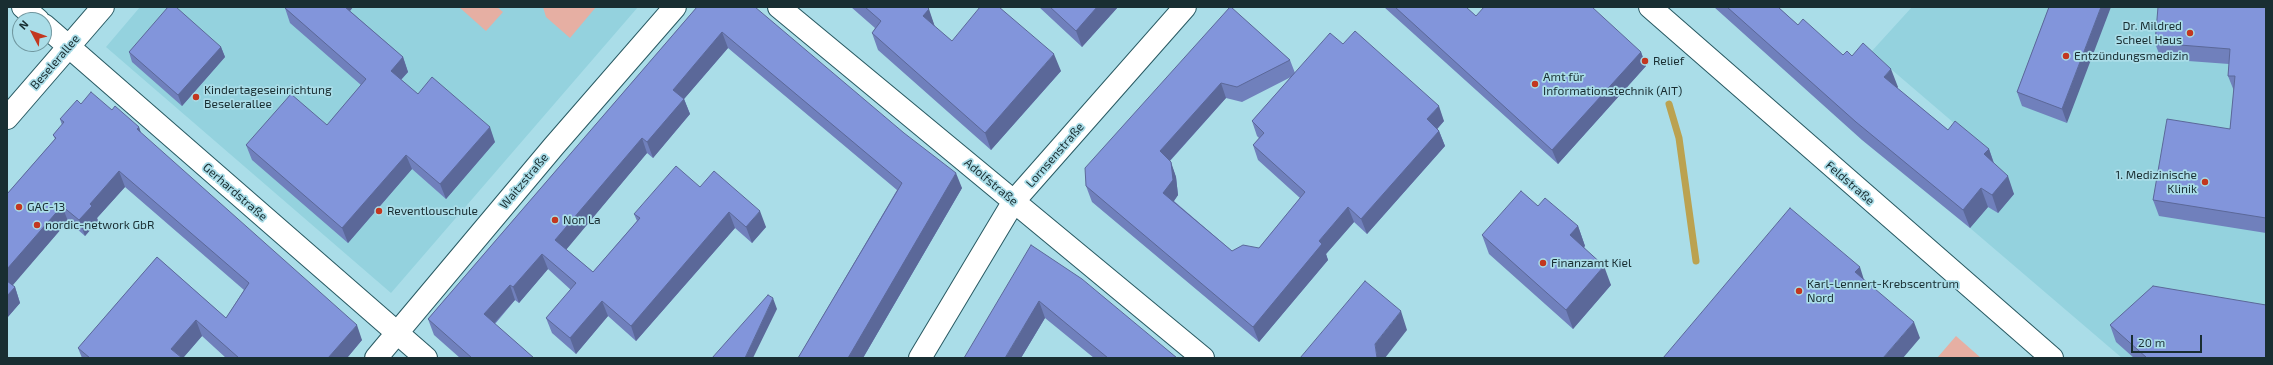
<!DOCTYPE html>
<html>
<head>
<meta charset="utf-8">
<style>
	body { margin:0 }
	#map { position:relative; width:2273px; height:365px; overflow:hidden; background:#aadde8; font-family:"Exo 2",sans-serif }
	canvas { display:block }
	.frame { position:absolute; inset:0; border:8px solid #192e32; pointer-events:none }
	.north { position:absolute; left:12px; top:12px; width:40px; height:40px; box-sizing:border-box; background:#aadde8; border:1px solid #70979f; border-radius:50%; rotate:311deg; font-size:11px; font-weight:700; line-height:16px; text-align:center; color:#192e32 }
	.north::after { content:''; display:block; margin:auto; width:14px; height:18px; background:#c3371f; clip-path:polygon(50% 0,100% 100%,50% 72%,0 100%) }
	.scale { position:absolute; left:2131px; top:335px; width:71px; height:18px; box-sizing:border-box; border:2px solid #192e32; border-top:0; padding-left:5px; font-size:12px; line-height:14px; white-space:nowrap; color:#192e32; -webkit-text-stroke:3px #aadde8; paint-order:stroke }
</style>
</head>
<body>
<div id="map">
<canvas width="2273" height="365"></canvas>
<div class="frame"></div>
<div class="north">N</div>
<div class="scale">20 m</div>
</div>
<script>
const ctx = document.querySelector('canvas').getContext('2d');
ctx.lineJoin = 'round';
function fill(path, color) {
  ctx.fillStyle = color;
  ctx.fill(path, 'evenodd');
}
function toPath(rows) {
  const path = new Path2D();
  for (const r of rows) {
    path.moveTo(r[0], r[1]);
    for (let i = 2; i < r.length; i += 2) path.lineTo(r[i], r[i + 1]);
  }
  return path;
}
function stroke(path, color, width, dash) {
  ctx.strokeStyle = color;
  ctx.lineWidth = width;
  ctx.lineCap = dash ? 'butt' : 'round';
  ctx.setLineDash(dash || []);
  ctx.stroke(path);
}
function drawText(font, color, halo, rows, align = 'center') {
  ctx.font = font + ' "Exo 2",sans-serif';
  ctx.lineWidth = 3.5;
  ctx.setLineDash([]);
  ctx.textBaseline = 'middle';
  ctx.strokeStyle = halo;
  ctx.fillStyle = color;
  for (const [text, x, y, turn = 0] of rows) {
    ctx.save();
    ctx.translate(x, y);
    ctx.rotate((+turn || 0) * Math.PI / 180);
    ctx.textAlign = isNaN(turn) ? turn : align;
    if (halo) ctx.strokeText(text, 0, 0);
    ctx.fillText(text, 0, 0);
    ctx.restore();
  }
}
fill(toPath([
	[140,7,638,7,391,293,106,47],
	[1912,7,2266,7,2266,358,2122,358,1970,228,1961,129,1871,52]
]), '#94d2de');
fill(toPath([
	[459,7,497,7,503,12,486,31],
	[543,7,596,7,570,38,546,17],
	[1956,336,1981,358,1937,358]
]), '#e6afa3');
stroke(toPath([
	[1669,104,1679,138,1696,261]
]), '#bba250', 7);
const minor = toPath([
	[23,7,38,20],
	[779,7,1203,358],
	[1650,7,2052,358],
	[44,25,426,358],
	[7,118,103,7],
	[376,358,554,146,675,7],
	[920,358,1014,201,1185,7]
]);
stroke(minor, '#285962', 24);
stroke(minor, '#fff', 22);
fill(toPath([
	[286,7,353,7,350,11,403,57,408,72,401,80,418,94,495,142,446,199,412,169,348,243,252,160,246,145,327,125,361,85,290,23,285,8],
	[697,7,962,188,863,358,798,358,897,190,728,48,684,99,690,114,653,158,647,153,566,249,593,272,637,221,634,214,700,187,766,227,752,243,735,228,636,341,608,316,576,354,552,333,546,318,571,290,548,269,519,303,515,300,495,324,534,358,460,358,434,335,428,319],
	[851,7,927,7,935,27,952,41,1061,71,991,150,878,50,872,33,875,28],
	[1039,7,1118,7,1082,47],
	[1230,7,1290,60,1295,73,1343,44,1444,121,1437,129,1439,131,1445,146,1367,234,1354,222,1326,254,1328,260,1259,342,1092,202,1086,186],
	[1291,77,1252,121,1257,136,1259,138,1253,145,1258,160,1300,198,1259,248,1232,251,1174,201,1178,195,1176,177,1170,161,1226,98,1242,102],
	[1384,7,1466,7,1476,16,1641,52,1646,66,1558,164],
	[1714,7,1778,7,1798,25,1843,55,1852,56,1898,87,1897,88,1948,130,1989,149,1994,163,2014,194,1998,213,1988,207,1970,228,1862,140],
	[2049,7,2067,123,2022,106,2017,92],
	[2266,7,2266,233,2159,216,2153,200,2230,129,2234,91,2228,76,2229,64,2161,59,2155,43],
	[221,47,225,57,182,106,132,62,129,52],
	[81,104,112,110,139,127,141,133,362,340,347,358,226,358,202,336,183,358,82,358,78,348,157,257,226,318,244,290,125,187,97,218,98,221,85,236,68,221,12,285,15,287,20,303,7,318,7,194,55,139,53,135,62,125,60,119],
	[1538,206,1578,226,1585,246,1584,247,1611,285,1573,329,1489,254,1482,235],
	[1031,245,1177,358,1094,358,1045,318,1021,358],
	[2110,325,2266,358,2134,358,2116,342]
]), '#7080bc');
fill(toPath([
	[341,7,353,7,345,17],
	[1097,7,1118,7,1082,47,1076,31],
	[2101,7,2111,7,2067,123,2062,109],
	[929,9,935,27,923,16],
	[722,32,728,48,684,99,690,114,653,158,647,142,673,90],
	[221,47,225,57,182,106,178,95],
	[1641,52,1646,66,1558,164,1552,150],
	[1054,54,1061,71,991,150,985,133],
	[403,57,408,72,396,85,391,71],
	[1891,69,1898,87,1891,95,1884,77],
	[1221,83,1226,98,1165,166,1160,151],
	[1439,106,1444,121,1432,135,1427,119],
	[139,127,144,143,137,129],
	[490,127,495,142,446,199,440,184],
	[1439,131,1445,146,1367,234,1361,219],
	[642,138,647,153,561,256,555,240],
	[1989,149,1995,167,1984,154],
	[406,155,412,169,348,243,342,228],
	[1171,162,1176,177,1178,195,1169,208,1163,193],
	[119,171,125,187,97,218,98,221,85,236,79,220,90,204],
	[956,173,962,188,863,358,848,358],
	[2008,176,2014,194,1998,213,1992,195],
	[1981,188,1988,207,1970,228,1963,210],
	[62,206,68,221,7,292,7,269],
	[1348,207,1354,222,1326,254,1328,260,1259,342,1253,327,1319,241],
	[760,211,766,227,752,243,746,227],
	[729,212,735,228,636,341,631,326],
	[1578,226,1585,246,1577,254,1570,235],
	[542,254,548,269,519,303,513,287],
	[1604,266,1611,285,1573,329,1566,310],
	[1860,267,1865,283,1855,272],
	[510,285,515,300,489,329,484,314],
	[15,287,20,303,7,318,7,296],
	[773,298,777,309,753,358,745,358],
	[602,301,608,316,576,354,570,338],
	[1039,301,1045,318,1021,358,1005,358],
	[1401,311,1407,330,1385,358,1377,358,1375,344],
	[196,320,202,336,183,358,171,349],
	[1914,322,1920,338,1903,358,1883,358],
	[357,325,362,340,347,358,328,358]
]), '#5b6899');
const building = toPath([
	[168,7,176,7,221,47,178,95,129,52,168,7],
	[286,7,345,7,403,57,391,71,418,94,432,77,490,127,440,184,406,155,342,228,246,145,291,94,327,125,366,79,285,8,286,7],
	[697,7,755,7,904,133,956,173,848,358,798,358,902,183,722,32,673,90,684,99,647,142,642,138,555,240,593,272,640,218,634,214,676,166,700,187,714,171,760,211,746,227,729,212,631,326,602,301,570,338,546,318,576,283,542,254,513,287,510,285,484,314,534,358,472,358,428,319,697,7],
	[865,7,927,7,929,9,923,16,952,41,980,7,999,7,1054,54,985,133,872,33,881,21,865,7],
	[1050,7,1097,7,1076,31,1050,7],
	[1230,7,1231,7,1290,60,1237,87,1221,83,1160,151,1171,162,1173,180,1163,193,1232,251,1243,245,1259,248,1305,192,1253,145,1264,133,1252,121,1330,33,1343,44,1355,31,1439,106,1427,119,1439,131,1361,219,1348,207,1319,241,1322,244,1253,327,1086,186,1085,168,1230,7],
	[1395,7,1466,7,1476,16,1484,7,1592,7,1641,52,1552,150,1395,7],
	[1727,7,1778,7,1798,25,1803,19,1843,55,1847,51,1852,56,1863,43,1891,69,1884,77,1948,130,1955,121,1989,149,1984,154,2008,176,1992,195,1981,188,1963,210,1856,122,1727,7],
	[2049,7,2101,7,2062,109,2017,92,2049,7],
	[2158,7,2266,7,2266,218,2153,200,2167,119,2230,129,2235,76,2228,76,2230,49,2155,43,2158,7],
	[91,92,112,110,115,106,139,127,137,129,357,325,328,358,239,358,196,320,171,349,182,358,90,358,78,348,157,257,226,318,249,283,119,171,90,204,92,206,79,220,62,206,7,269,7,194,56,138,53,135,64,122,60,119,77,100,81,104,91,92],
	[1521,191,1538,206,1545,198,1578,226,1570,235,1604,266,1566,310,1482,235,1521,191],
	[1790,208,1860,267,1855,272,1914,322,1883,358,1663,358,1790,208],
	[1031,245,1082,279,1177,358,1108,358,1039,301,1005,358,964,358,1031,245],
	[7,281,15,287,7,296,7,281],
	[1365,281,1401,311,1375,344,1377,358,1300,358,1365,281],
	[2153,286,2266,305,2266,358,2147,358,2110,325,2153,286],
	[768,295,773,298,745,358,712,358,768,295]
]);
fill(building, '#8295db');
stroke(building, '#5b6899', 1);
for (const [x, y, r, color] of [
	[2190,33,4,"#c3371f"],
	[2066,56,4,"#c3371f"],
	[1645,61,4,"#c3371f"],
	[1535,84,4,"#c3371f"],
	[196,97,4,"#c3371f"],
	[2205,182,4,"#c3371f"],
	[19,207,4,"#c3371f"],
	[379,211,4,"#c3371f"],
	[555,220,4,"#c3371f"],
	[37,225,4,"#c3371f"],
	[1543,263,4,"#c3371f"],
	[1799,291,4,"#c3371f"]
]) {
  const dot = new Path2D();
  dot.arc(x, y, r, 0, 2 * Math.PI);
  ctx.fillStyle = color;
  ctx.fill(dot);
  stroke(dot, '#aadde8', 1.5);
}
drawText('12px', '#192e32', '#aadde8', [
	["Dr. Mildred",2182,26,"right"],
	["Scheel Haus",2182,40,"right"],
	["Entzündungsmedizin",2074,56],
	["Relief",1653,61],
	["Amt für",1543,77],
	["Informationstechnik (AIT)",1543,91],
	["Kindertageseinrichtung",204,90],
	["Beselerallee",204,104],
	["1. Medizinische",2197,175,"right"],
	["Klinik",2197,189,"right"],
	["GAC-13",27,207],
	["Reventlouschule",387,211],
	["Non La",563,220],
	["nordic-network GbR",45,225],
	["Finanzamt Kiel",1551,263],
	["Karl-Lennert-Krebscentrum",1807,284],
	["Nord",1807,298]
], 'left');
drawText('12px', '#192e32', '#aadde8', [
	["Beselerallee",55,62,-49],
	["Lornsenstraße",1055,155,-49],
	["Waitzstraße",524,181,-50],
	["Adolfstraße",991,182,40],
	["Feldstraße",1850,183,41],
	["Gerhardstraße",235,192,41]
]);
</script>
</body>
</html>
